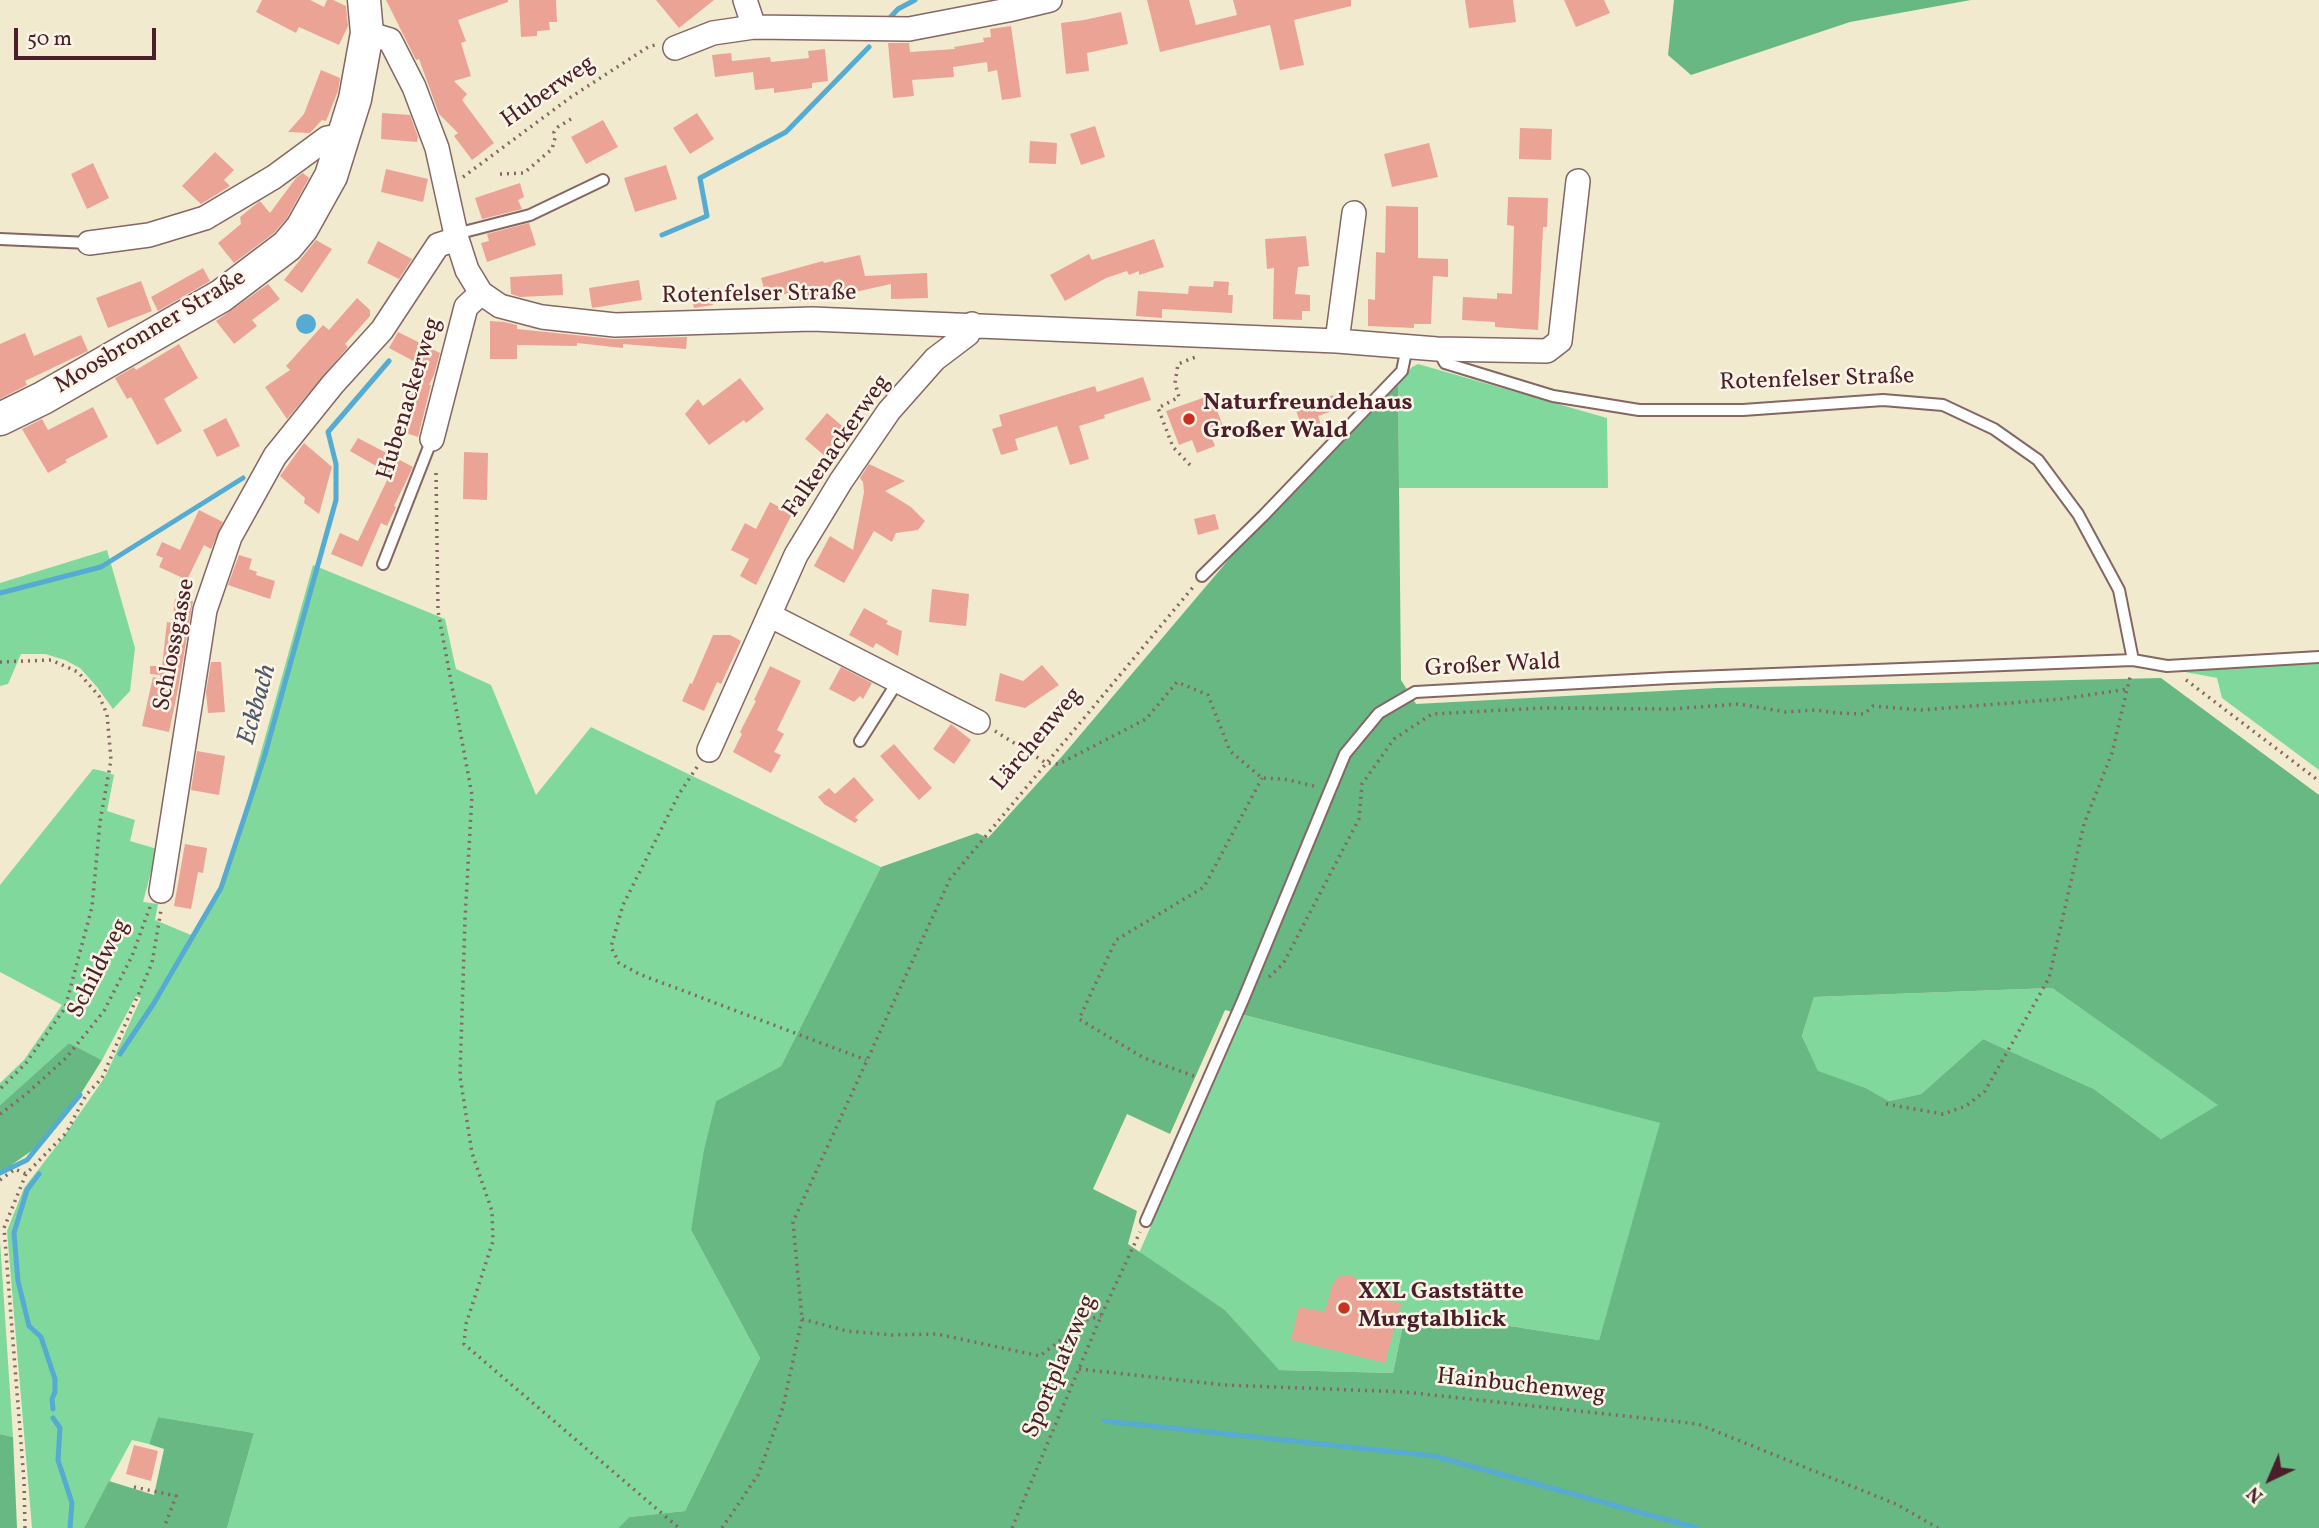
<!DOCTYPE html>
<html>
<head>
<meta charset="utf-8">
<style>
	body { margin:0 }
	#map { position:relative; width:2319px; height:1528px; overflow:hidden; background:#f1eacf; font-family:Vollkorn,serif }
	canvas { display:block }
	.north { position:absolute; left:2235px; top:1444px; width:70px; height:70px; -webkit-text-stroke:5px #fcf5e5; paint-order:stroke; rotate:224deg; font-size:19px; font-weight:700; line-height:28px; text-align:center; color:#4a1f2b }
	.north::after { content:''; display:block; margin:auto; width:24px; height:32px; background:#4a1f2b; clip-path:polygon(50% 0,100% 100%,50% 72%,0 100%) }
	.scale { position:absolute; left:14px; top:28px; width:142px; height:32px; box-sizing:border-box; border:4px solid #4a1f2b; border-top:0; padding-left:9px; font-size:21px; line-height:24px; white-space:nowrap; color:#4a1f2b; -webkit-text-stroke:5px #fcf5e5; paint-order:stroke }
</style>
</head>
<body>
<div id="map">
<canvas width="2319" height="1528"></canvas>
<div class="north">N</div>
<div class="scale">50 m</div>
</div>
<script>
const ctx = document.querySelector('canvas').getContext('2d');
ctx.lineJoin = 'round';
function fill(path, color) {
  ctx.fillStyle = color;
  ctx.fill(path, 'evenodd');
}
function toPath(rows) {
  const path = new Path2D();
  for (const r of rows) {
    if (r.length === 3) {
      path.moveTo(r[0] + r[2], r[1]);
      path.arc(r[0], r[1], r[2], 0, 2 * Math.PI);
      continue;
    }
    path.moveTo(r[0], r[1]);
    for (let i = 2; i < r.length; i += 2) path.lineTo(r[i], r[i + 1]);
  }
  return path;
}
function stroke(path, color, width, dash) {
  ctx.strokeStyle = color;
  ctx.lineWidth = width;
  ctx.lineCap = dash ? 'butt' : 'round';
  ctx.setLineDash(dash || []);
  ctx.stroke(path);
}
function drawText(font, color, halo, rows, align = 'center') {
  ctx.font = font + ' Vollkorn,serif';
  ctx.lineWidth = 5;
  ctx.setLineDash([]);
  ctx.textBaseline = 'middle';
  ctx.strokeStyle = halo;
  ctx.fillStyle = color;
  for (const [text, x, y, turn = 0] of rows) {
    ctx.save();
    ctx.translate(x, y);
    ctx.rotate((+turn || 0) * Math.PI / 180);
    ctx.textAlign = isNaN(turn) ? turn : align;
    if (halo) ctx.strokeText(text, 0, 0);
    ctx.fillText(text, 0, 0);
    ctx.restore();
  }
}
fill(toPath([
	[1418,364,1607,418,1608,488,1399,488,1398,385,1412,367],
	[107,550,135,648,130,691,113,709,97,687,80,668,65,660,45,654,21,654,8,684,0,686,0,583],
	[313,565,445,619,456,669,491,685,536,795,591,727,881,867,781,1066,716,1101,691,1230,760,1358,685,1511,629,1517,618,1528,227,1528,254,1433,158,1417,149,1444,132,1440,84,1528,32,1528,7,1231,24,1188,62,1139,105,1077,141,998,136,996,102,1060,69,1043,0,1105,0,1083,24,1060,62,1005,0,972,0,885,93,769,103,771,114,775,107,811,135,820,130,841,157,849,143,902,158,904,155,920,191,935,219,887,242,820],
	[2319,664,2319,770,2222,698,2217,678,2185,672,2187,668],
	[2052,988,2219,1105,2161,1139,2094,1089,1983,1039,1921,1094,1889,1101,1866,1088,1818,1072,1802,1036,1814,997],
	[1244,1015,1661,1123,1599,1340,1435,1314,1432,1326,1404,1320,1393,1373,1278,1370,1225,1310,1139,1253],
	[0,1241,13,1437,0,1434]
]), '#80d89d');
fill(toPath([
	[1674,0,1971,0,1850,22,1691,75,1668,55],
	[1398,385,1401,680,1416,704,1717,688,2161,678,2319,795,2319,1528,618,1528,629,1517,685,1511,760,1358,691,1230,704,1150,716,1101,781,1066,881,867,977,833,988,838,1064,754,1230,558],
	[2052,988,2218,1105,2161,1139,2094,1089,1983,1039,1921,1094,1889,1101,1866,1088,1818,1071,1802,1036,1814,997],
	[1225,1010,1660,1123,1599,1340,1434,1314,1432,1326,1404,1320,1393,1373,1279,1370,1225,1310,1128,1244,1137,1211,1093,1189,1127,1114,1170,1134],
	[69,1043,102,1060,70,1111,44,1142,0,1173,0,1105],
	[158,1417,254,1433,227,1528,84,1528,109,1481,154,1495,164,1449,149,1444],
	[0,1434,13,1437,17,1528,0,1528]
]), '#68b884');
fill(toPath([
	[306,324,10]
]), '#55abd1');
stroke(toPath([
	[887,21,898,9,915,0],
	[662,235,707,216,700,178,786,132,869,47],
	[0,593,101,567,243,478],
	[120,1054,154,1003,221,888,264,758,336,500,336,464,328,432,389,361],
	[0,1173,27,1160,80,1095],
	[39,1174,27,1190,14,1233,18,1281,29,1326,41,1337,55,1379,55,1392,52,1399,53,1409],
	[53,1418,60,1428,58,1460,72,1503,70,1528],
	[1104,1421,1434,1456,1697,1528]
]), '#55abd1', 5);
fill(toPath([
	[262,0,310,0,324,7,327,0,333,0,346,6,348,26,339,45,299,27,296,33,256,12],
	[386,0,508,0,508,2,458,20,466,41,461,43,471,76,454,81,467,94,462,100,494,143,472,160,454,136,458,133,439,114,419,59,416,60],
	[519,0,556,0,557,22,549,22,550,30,537,31,537,36,521,37],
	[656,0,714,0,679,28],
	[1147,0,1189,0,1196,25,1237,15,1233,0,1351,0,1351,6,1294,20,1304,65,1280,70,1270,25,1160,52],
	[1465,0,1513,0,1516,22,1469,28],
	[1564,0,1604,0,1610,13,1576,27],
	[1121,12,1128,44,1087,53,1089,71,1066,74,1061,23,1084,20],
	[1011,26,1021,97,1002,100,997,70,988,72,987,62,953,67,954,77,912,80,914,96,893,98,888,43,909,43,910,52,955,49,954,47,984,42,983,38,991,37,990,29],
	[825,49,828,81,812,83,812,88,774,93,774,88,755,90,753,72,715,77,712,55,731,53,732,61,770,57,771,62,809,58,808,51],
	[321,70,340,78,338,91,326,121,322,120,310,133,288,132,304,114],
	[382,113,410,115,418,137,417,142,381,139],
	[697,113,714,139,690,154,673,128],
	[603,120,618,147,586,164,571,137],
	[1095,126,1105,157,1081,165,1070,134],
	[1520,128,1552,129,1551,160,1519,159],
	[1030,141,1057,143,1056,164,1029,163],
	[1429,143,1438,177,1392,187,1384,154],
	[215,152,234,170,224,180,230,186,201,204,182,186],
	[93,163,109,198,87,209,71,174],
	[666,165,677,199,635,212,624,178],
	[386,169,428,179,423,202,381,192],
	[303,173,309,178,287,218,274,233,234,263,218,243,241,224,240,217,260,201,270,213,296,178],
	[520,183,524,197,518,200,522,209,482,219,475,198],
	[1508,197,1548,198,1547,227,1543,227,1538,330,1495,327,1495,322,1462,320,1463,297,1497,299,1497,293,1512,294,1514,226,1507,225],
	[1386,206,1418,207,1418,258,1448,259,1448,277,1433,276,1431,324,1414,324,1414,328,1368,326,1368,299,1375,300,1376,252,1385,253],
	[529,223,536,245,487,262,481,243,489,241,487,234],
	[1306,236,1309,266,1298,267,1295,294,1310,295,1310,311,1302,311,1302,320,1273,319,1274,268,1267,269,1265,239],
	[1154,239,1164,267,1139,275,1139,271,1129,275,1127,271,1106,278,1065,301,1050,275,1089,254,1092,260],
	[316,240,332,249,302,293,284,280],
	[378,241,412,259,399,279,367,263],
	[860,255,865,276,927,273,928,298,891,299,891,284,846,294,845,289,799,301,796,291,767,299,761,278,823,261,824,263],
	[203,268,210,281,158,311,151,297],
	[562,274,563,295,520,297,511,294,510,277],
	[639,280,642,300,592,308,589,288],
	[141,281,152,311,108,328,96,298],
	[1214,281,1229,282,1228,295,1233,295,1232,313,1162,309,1162,318,1136,316,1138,291,1188,294,1189,286,1213,287],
	[268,284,280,299,252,320,257,326,234,344,216,321],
	[710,288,713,305,694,308,690,292],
	[357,298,370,310,370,316,345,344,348,347,287,419,265,387,290,370,286,366,323,325,329,330],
	[490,321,504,322,517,325,517,329,613,339,687,337,686,349,623,344,623,348,577,343,577,346,517,345,517,359,490,359],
	[398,332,440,353,434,375,429,385,431,385,418,437,397,430,419,364,389,348],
	[25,333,34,356,81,335,88,351,25,381,27,385,0,399,0,344],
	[179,344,198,378,164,399,182,431,157,445,131,397,127,399,115,378,134,367,136,370],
	[1143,377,1151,400,1104,415,1105,418,1079,426,1089,459,1070,465,1057,426,1015,439,1018,450,1001,455,992,429,1002,426,999,415,1095,386,1097,392],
	[740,378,764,409,746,423,744,420,709,445,685,414,698,399,703,406],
	[1211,395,1223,426,1209,431,1215,446,1197,453,1192,440,1179,445,1166,411],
	[1333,395,1338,409,1318,416,1322,428,1305,435,1295,408],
	[93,407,108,437,65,460,67,462,48,473,22,429,42,419,48,430],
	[827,413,848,431,826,457,805,439],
	[226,418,240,446,217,457,203,430],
	[358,438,413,467,394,506,396,507,387,526,381,523,362,567,331,554,340,533,358,541,390,474,350,451],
	[304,443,332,467,319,514,304,503,305,498,280,476],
	[464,452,488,453,487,500,463,499],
	[869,464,905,481,885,491,911,507,925,521,918,530,896,533,892,542,874,531,844,583,814,566,830,536,853,550,864,492,863,482,860,478],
	[770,502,792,514,756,585,740,576,749,559,731,550,745,523,756,529],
	[199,510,223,522,211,549,204,545,187,580,159,567,163,558,156,555,162,542,180,550],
	[1215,514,1219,529,1198,535,1194,519],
	[239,555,252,559,249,569,257,572,256,575,275,581,270,599,228,585],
	[932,589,969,594,966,626,929,622],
	[175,599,193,601,178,689,169,732,142,726,153,677,160,679,160,675,150,674,150,666,162,666,167,622,172,623],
	[864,608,888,621,886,624,902,631,898,656,876,643,873,648,849,635],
	[713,635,730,635,741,641,721,684,717,682,704,711,682,701,690,683,692,684],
	[211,662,221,662,225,712,208,713,206,692],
	[1042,665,1059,685,1025,708,995,701,1000,673,1023,681],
	[770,666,801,681,777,730,784,734,774,752,781,755,771,773,733,752,742,734,740,732,756,701,754,700],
	[841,667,872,683,863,699,860,696,854,702,829,689],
	[951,724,971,740,954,764,933,749],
	[894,744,932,788,919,800,880,756],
	[197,751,225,756,219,795,191,790],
	[854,777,874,800,855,817,858,820,855,823,824,804,818,797,829,788,835,794],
	[185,844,207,848,203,873,198,872,191,909,174,906],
	[1340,1276,1352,1276,1363,1285,1366,1295,1401,1304,1385,1363,1291,1340,1299,1307,1325,1312,1332,1285],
	[134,1445,158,1451,151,1481,126,1474]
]), '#eba396');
const service = toPath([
	[456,234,530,215,603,180],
	[0,239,89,243],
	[1437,349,1445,363,1553,396,1639,410,1743,410,1883,400,1943,405,1994,429,2038,460,2078,514,2119,590,2133,660],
	[383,564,432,439],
	[1202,576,1263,516,1402,371,1407,347],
	[860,741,898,681],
	[1146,1221,1243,1000,1345,754,1379,713,1415,692,1670,678,2133,660,2167,666,2319,657]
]);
const minor = toPath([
	[745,0,754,27],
	[367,33,390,40,414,87,437,148,457,239,467,270,481,293,500,306,542,317,615,325,812,319,1337,341,1437,349,1547,351,1560,341,1578,181],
	[675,48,713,33,754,27,909,29,1008,10,1050,0],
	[89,243,149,235,205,218,274,177,327,138,344,135],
	[1337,341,1354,213],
	[432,439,466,307,481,293],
	[769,615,978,722],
	[709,750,796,555,841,481,889,411,935,359,968,334,972,324],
	[161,891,205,610,230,537,275,456,333,384,382,330,438,245,457,239]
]);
const secondary = toPath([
	[0,419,43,398,221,296,287,246,302,228,331,176,355,99,367,33,364,0]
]);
stroke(service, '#846664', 14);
stroke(minor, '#846664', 26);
stroke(secondary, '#846664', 35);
stroke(toPath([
	[500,174,524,173,552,149,555,138,554,132,558,127,571,119],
	[463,177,571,97,648,47,655,45],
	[1190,465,1173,447,1158,408,1179,397,1175,383,1178,364,1198,356],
	[436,473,438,611,472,795,465,919,460,1076,472,1153,492,1211,493,1241,466,1324,464,1344,679,1528],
	[0,662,51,660,78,672,99,696,107,714,111,760,100,822,92,907,65,1008,26,1063,0,1089],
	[2186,680,2319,781],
	[995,731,1046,763,1059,764,1146,719,1177,682,1208,695,1230,751,1262,778,1284,779,1318,787],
	[697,767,679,794,623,905,611,947,619,963,639,974,866,1060],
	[1269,977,1283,964,1359,819,1362,784,1394,739,1432,714,1544,708,1672,709,1739,704,1786,712,1815,710,1837,713,1864,714,1873,706,1921,710,2061,699,2128,689],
	[1194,1076,1144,1058,1079,1019,1116,940,1204,887,1262,778],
	[1886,1104,1943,1114,1966,1106,1985,1091,2049,978,2084,824,2112,753,2131,673],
	[0,1114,25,1095,66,1058,104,1011,132,956,150,907],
	[0,1180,15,1169,26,1174],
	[802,1319,847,1331,892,1335,937,1334,1040,1356,1086,1320,1101,1316],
	[1079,1369,1225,1385,1405,1392,1698,1424,1896,1504,1938,1528],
	[134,1487,176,1496,164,1528],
	[25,1528,24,1481,4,1228,26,1174,66,1133,86,1095,102,1078,152,963,161,910],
	[722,1528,758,1475,783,1407,802,1319,793,1222,950,879,1194,586],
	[1012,1528,1101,1316,1140,1232]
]), '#846664', 3.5, [2, 5]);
stroke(service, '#fff', 10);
stroke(minor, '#fff', 23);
stroke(secondary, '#fff', 32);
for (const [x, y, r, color] of [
	[1189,419,7,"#c8321e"],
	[1344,1308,7,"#c8321e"]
]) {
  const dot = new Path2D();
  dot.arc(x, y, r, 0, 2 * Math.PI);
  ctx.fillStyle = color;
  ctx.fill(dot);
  stroke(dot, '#fcf5e5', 2.5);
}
drawText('24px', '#4a1f2b', '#fcf5e5', [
	["Huberweg",549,93,-35],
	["Rotenfelser Straße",759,296,-1],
	["Moosbronner Straße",151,333,-31],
	["Rotenfelser Straße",1817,381,-2],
	["Hubenackerweg",411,399,-73],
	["Falkenackerweg",838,447,-55],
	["Schlossgasse",176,645,-79],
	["Großer Wald",1493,667,-3],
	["Lärchenweg",1038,740,-50],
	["Schildweg",100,969,-63],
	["Sportplatzweg",1061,1367,-67],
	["Hainbuchenweg",1521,1387,6]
]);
drawText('bold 24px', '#4a1f2b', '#fcf5e5', [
	["Naturfreundehaus",1203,405],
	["Großer Wald",1203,433],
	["XXL Gaststätte",1358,1294],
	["Murgtalblick",1358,1322]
], 'left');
drawText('italic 26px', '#4e576d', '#fcf5e5', [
	["Eckbach",259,705,-74]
]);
</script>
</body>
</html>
